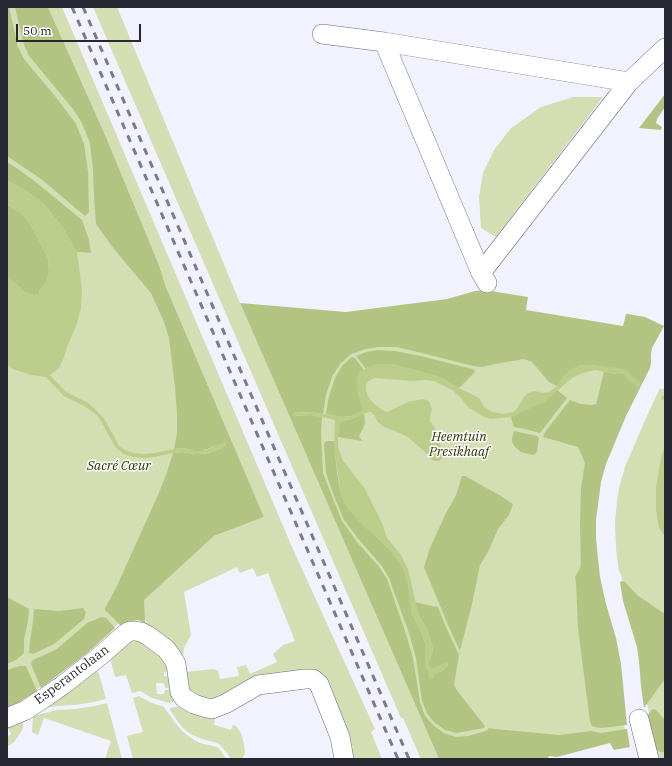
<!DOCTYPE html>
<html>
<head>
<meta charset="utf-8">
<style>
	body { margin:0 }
	#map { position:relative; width:672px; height:766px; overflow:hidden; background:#f1f2fe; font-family:"IBM Plex Serif",serif }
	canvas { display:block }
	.frame { position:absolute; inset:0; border:8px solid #262732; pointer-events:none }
	.scale { position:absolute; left:16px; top:24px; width:125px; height:18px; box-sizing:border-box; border:2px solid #262732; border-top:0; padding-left:5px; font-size:12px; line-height:14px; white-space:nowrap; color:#262732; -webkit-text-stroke:3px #fff; paint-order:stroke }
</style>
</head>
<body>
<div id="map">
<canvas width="672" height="766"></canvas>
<div class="frame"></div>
<div class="scale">50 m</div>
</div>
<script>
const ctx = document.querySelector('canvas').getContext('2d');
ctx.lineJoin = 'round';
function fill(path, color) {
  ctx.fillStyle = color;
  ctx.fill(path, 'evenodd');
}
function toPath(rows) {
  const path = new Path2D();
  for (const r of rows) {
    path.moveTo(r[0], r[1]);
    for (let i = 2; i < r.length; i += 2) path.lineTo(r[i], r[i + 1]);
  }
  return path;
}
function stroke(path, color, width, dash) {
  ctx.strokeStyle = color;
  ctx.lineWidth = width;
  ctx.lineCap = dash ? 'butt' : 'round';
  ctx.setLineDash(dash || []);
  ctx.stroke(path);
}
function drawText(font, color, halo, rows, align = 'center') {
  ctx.font = font + ' "IBM Plex Serif",serif';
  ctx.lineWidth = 3;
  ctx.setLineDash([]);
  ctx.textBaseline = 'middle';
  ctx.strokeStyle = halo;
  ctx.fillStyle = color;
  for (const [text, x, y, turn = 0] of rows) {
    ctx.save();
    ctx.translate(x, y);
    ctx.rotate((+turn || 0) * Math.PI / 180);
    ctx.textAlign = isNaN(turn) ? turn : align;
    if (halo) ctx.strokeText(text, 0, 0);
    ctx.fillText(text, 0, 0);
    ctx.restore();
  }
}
fill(toPath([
	[7,7,46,7,165,287,213,535,162,583,214,536,264,517,166,287,159,265,106,137,48,7,62,7,292,547,375,729,371,732,382,759,355,759,350,753,321,675,212,701,189,694,184,672,214,669,218,671,220,679,239,676,237,667,246,665,250,674,277,662,273,654,283,645,295,641,268,573,257,577,253,568,240,573,237,567,184,592,191,635,184,648,183,656,181,657,145,623,146,620,123,620,35,691,7,705],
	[93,7,117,7,240,303,439,759,421,759,403,718,401,718],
	[573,97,603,97,496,237,481,228,479,197,483,173,494,150,511,128,541,107],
	[242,305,346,314,523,311,647,350,597,482,593,522,597,576,610,633,626,738,440,759],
	[665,386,665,759,659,759,643,685,640,642,628,607,621,574,619,572,616,549,615,523,617,501,619,488,625,467,646,418,660,388,663,390],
	[138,639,164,657,170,671,164,672,164,676,171,677,172,688,165,688,164,683,156,683,157,694,164,694,165,690,172,689,177,701,169,703,152,698,140,691,132,693,126,675,115,677,110,658,127,640],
	[97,671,99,674,106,699,94,702,75,705,57,706,47,708,33,713],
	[139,696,150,702,164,707,176,724,182,731,191,738,200,743,213,746,217,747,221,751,226,759,133,759,127,736,143,732,133,698],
	[107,703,122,759,105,759,111,741,44,718,38,735,33,733,32,731,33,716,57,710,75,709,95,706],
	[181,706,189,710,215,718,214,725,231,730,233,725,236,726,241,733,244,744,245,753,242,759,231,759,227,753,219,744,213,742,202,739,192,735,184,729,178,722,170,710,170,708],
	[23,719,23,727,21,732,14,742,7,747,7,737,11,734,7,726]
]), '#d3deb3');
fill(toPath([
	[7,7,9,7,18,47,24,59,55,96,76,124,84,144,88,171,89,212,85,216,41,179,7,156],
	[15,7,48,7,106,137,159,265,166,287,264,517,214,536,144,600,145,623,138,620,133,621,123,628,105,610,105,608,116,588,158,495,166,475,173,453,182,452,195,454,204,454,217,450,226,445,215,446,203,451,195,451,182,448,174,449,177,433,177,414,175,387,169,338,164,322,151,293,114,249,96,224,94,196,93,170,90,143,82,123,73,109,29,56,24,45],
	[665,94,665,107,657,119,656,123,662,127,661,130,639,128],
	[7,162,18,169,37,183,82,220,89,240,91,253,77,252,63,228,44,204,28,192,7,180],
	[7,205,19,212,27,220,35,233,48,258,49,271,47,280,45,284,40,289,39,294,31,294,25,292,7,276],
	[485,290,528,297,526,310,623,326,626,314,628,314,645,317,664,326,652,348,651,354,651,363,650,368,626,416,606,464,601,482,596,520,596,539,600,577,606,604,616,638,621,664,627,725,601,728,595,727,592,726,590,722,578,628,576,583,575,577,581,566,580,525,581,488,585,463,578,447,543,437,545,432,570,400,581,404,591,405,596,404,604,372,616,374,600,366,588,365,580,365,557,386,549,382,532,362,524,359,495,364,482,367,473,366,422,353,396,347,378,347,366,349,351,354,340,364,332,377,326,395,323,414,311,412,293,413,294,416,311,415,322,417,321,434,323,473,332,496,342,521,357,542,380,568,387,579,406,634,413,658,420,702,425,716,434,726,444,733,456,737,468,736,486,731,489,728,494,729,559,735,591,731,601,733,627,729,630,747,614,750,610,743,557,757,549,756,547,759,439,759,240,303,346,312,447,299,475,291],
	[378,350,395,351,421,356,472,369,474,370,475,372,459,388,439,377,392,364,368,367,366,369,357,357,356,356,366,352],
	[352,357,355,358,364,370,359,373,357,390,362,405,363,411,351,416,342,417,326,414,329,396,335,378,342,366],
	[557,390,567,398,540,433,525,429,514,427,511,417,551,396],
	[364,413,365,423,363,428,359,436,362,441,338,437,339,425,341,422,346,420,352,419],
	[514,431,537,436,539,438,537,452,534,455,528,454,521,452,515,447,512,442,512,438],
	[327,441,334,441,337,472,341,495,349,510,387,547,401,564,405,573,408,584,412,614,422,634,425,643,425,668,435,674,442,671,446,667,443,664,440,667,431,669,428,665,432,653,433,648,431,641,426,627,420,618,415,602,427,605,438,607,446,627,459,655,454,685,458,692,485,726,484,728,456,733,445,730,435,723,428,715,422,701,416,658,409,633,389,578,382,566,360,541,344,520,334,496,326,473,324,445,325,442],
	[462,476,465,476,501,496,513,504,509,515,498,529,489,550,480,565,472,604,460,651,448,625,424,567,430,548,447,511,452,503,456,495],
	[622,581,625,582,637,595,665,614,665,679,644,708,641,686,639,661,637,647,623,601,620,582],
	[7,597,29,609,28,621,24,640,24,653,16,660,7,664],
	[83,608,86,612,84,619,54,644,33,654,29,653,30,640,33,622,34,609,59,611],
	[102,617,106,618,115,628,86,654,41,688,31,664,33,660,57,649,87,623],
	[19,666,26,666,37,691,19,702,7,707,7,670],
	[653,709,656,710,665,720,665,752,660,752,656,749,645,718]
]), '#b3c482');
fill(toPath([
	[7,180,28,192,44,204,63,228,77,252,82,290,81,308,76,326,67,347,64,357,59,368,50,375,66,392,88,403,95,409,105,420,119,446,125,450,133,453,143,454,154,453,169,450,182,448,195,451,203,451,215,446,225,442,226,443,226,445,217,450,204,454,195,454,182,452,173,453,154,457,144,458,133,457,124,454,116,448,98,416,86,407,64,396,46,377,31,375,13,369,7,365,7,276,25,292,31,294,39,294,40,289,45,284,47,280,49,271,48,258,35,233,27,220,19,212,7,205],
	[378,364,392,364,439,377,453,385,479,398,482,403,484,407,492,412,504,414,513,412,516,410,524,397,528,393,534,391,544,393,549,392,557,386,565,374,572,369,579,365,588,365,619,368,621,371,620,373,616,374,595,370,583,373,572,378,543,403,511,417,490,419,482,416,468,407,461,398,452,390,434,381,425,380,413,381,374,378,367,382,366,385,366,391,369,398,373,403,382,410,387,412,408,402,423,399,429,401,432,409,430,416,430,421,438,433,441,448,442,458,439,461,434,461,429,458,426,453,408,437,395,431,384,427,378,422,375,416,371,412,364,413,352,419,346,420,341,422,339,425,338,437,338,446,342,459,365,489,382,523,387,538,401,555,408,569,417,608,420,618,426,627,431,641,433,648,432,653,428,666,431,669,433,669,440,667,445,663,446,667,442,671,433,675,429,673,425,668,425,643,422,634,412,614,408,584,405,573,401,564,387,547,377,537,362,525,349,510,341,495,334,445,335,421,332,419,311,415,294,416,293,415,293,413,311,412,342,417,351,416,363,411,362,405,357,390,356,379,359,373,368,367],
	[665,445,665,537,659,528,656,510,656,487,661,458]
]), '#bccd8b');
stroke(toPath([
	[614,370,625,372,631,379,638,384],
	[664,398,665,398],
	[431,676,432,672,446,665]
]), '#bccd8b', 5);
const minor = toPath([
	[322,34,384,42,629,82,665,48],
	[384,42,481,273,487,283],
	[481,273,629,82],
	[7,718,26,710,44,698,63,685,100,656,125,634,130,631,135,631,141,632,147,635,166,649,172,657,176,664,180,692,184,698,194,704,203,707,212,709,225,704,258,685,305,679,313,679,319,684,340,737,344,759],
	[639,719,649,759]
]);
stroke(minor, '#676983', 20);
stroke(minor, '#fff', 19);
stroke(toPath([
	[72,7,398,759],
	[83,7,409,759]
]), '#7a7b86', 3, [7, 7]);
drawText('italic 13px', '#2b3401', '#fff', [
	["Heemtuin",459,437],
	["Presikhaaf",459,452],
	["Sacré Cœur",119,466]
]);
drawText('13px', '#262732', '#fff', [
	["Esperantolaan",72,675,-37]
]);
</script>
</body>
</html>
